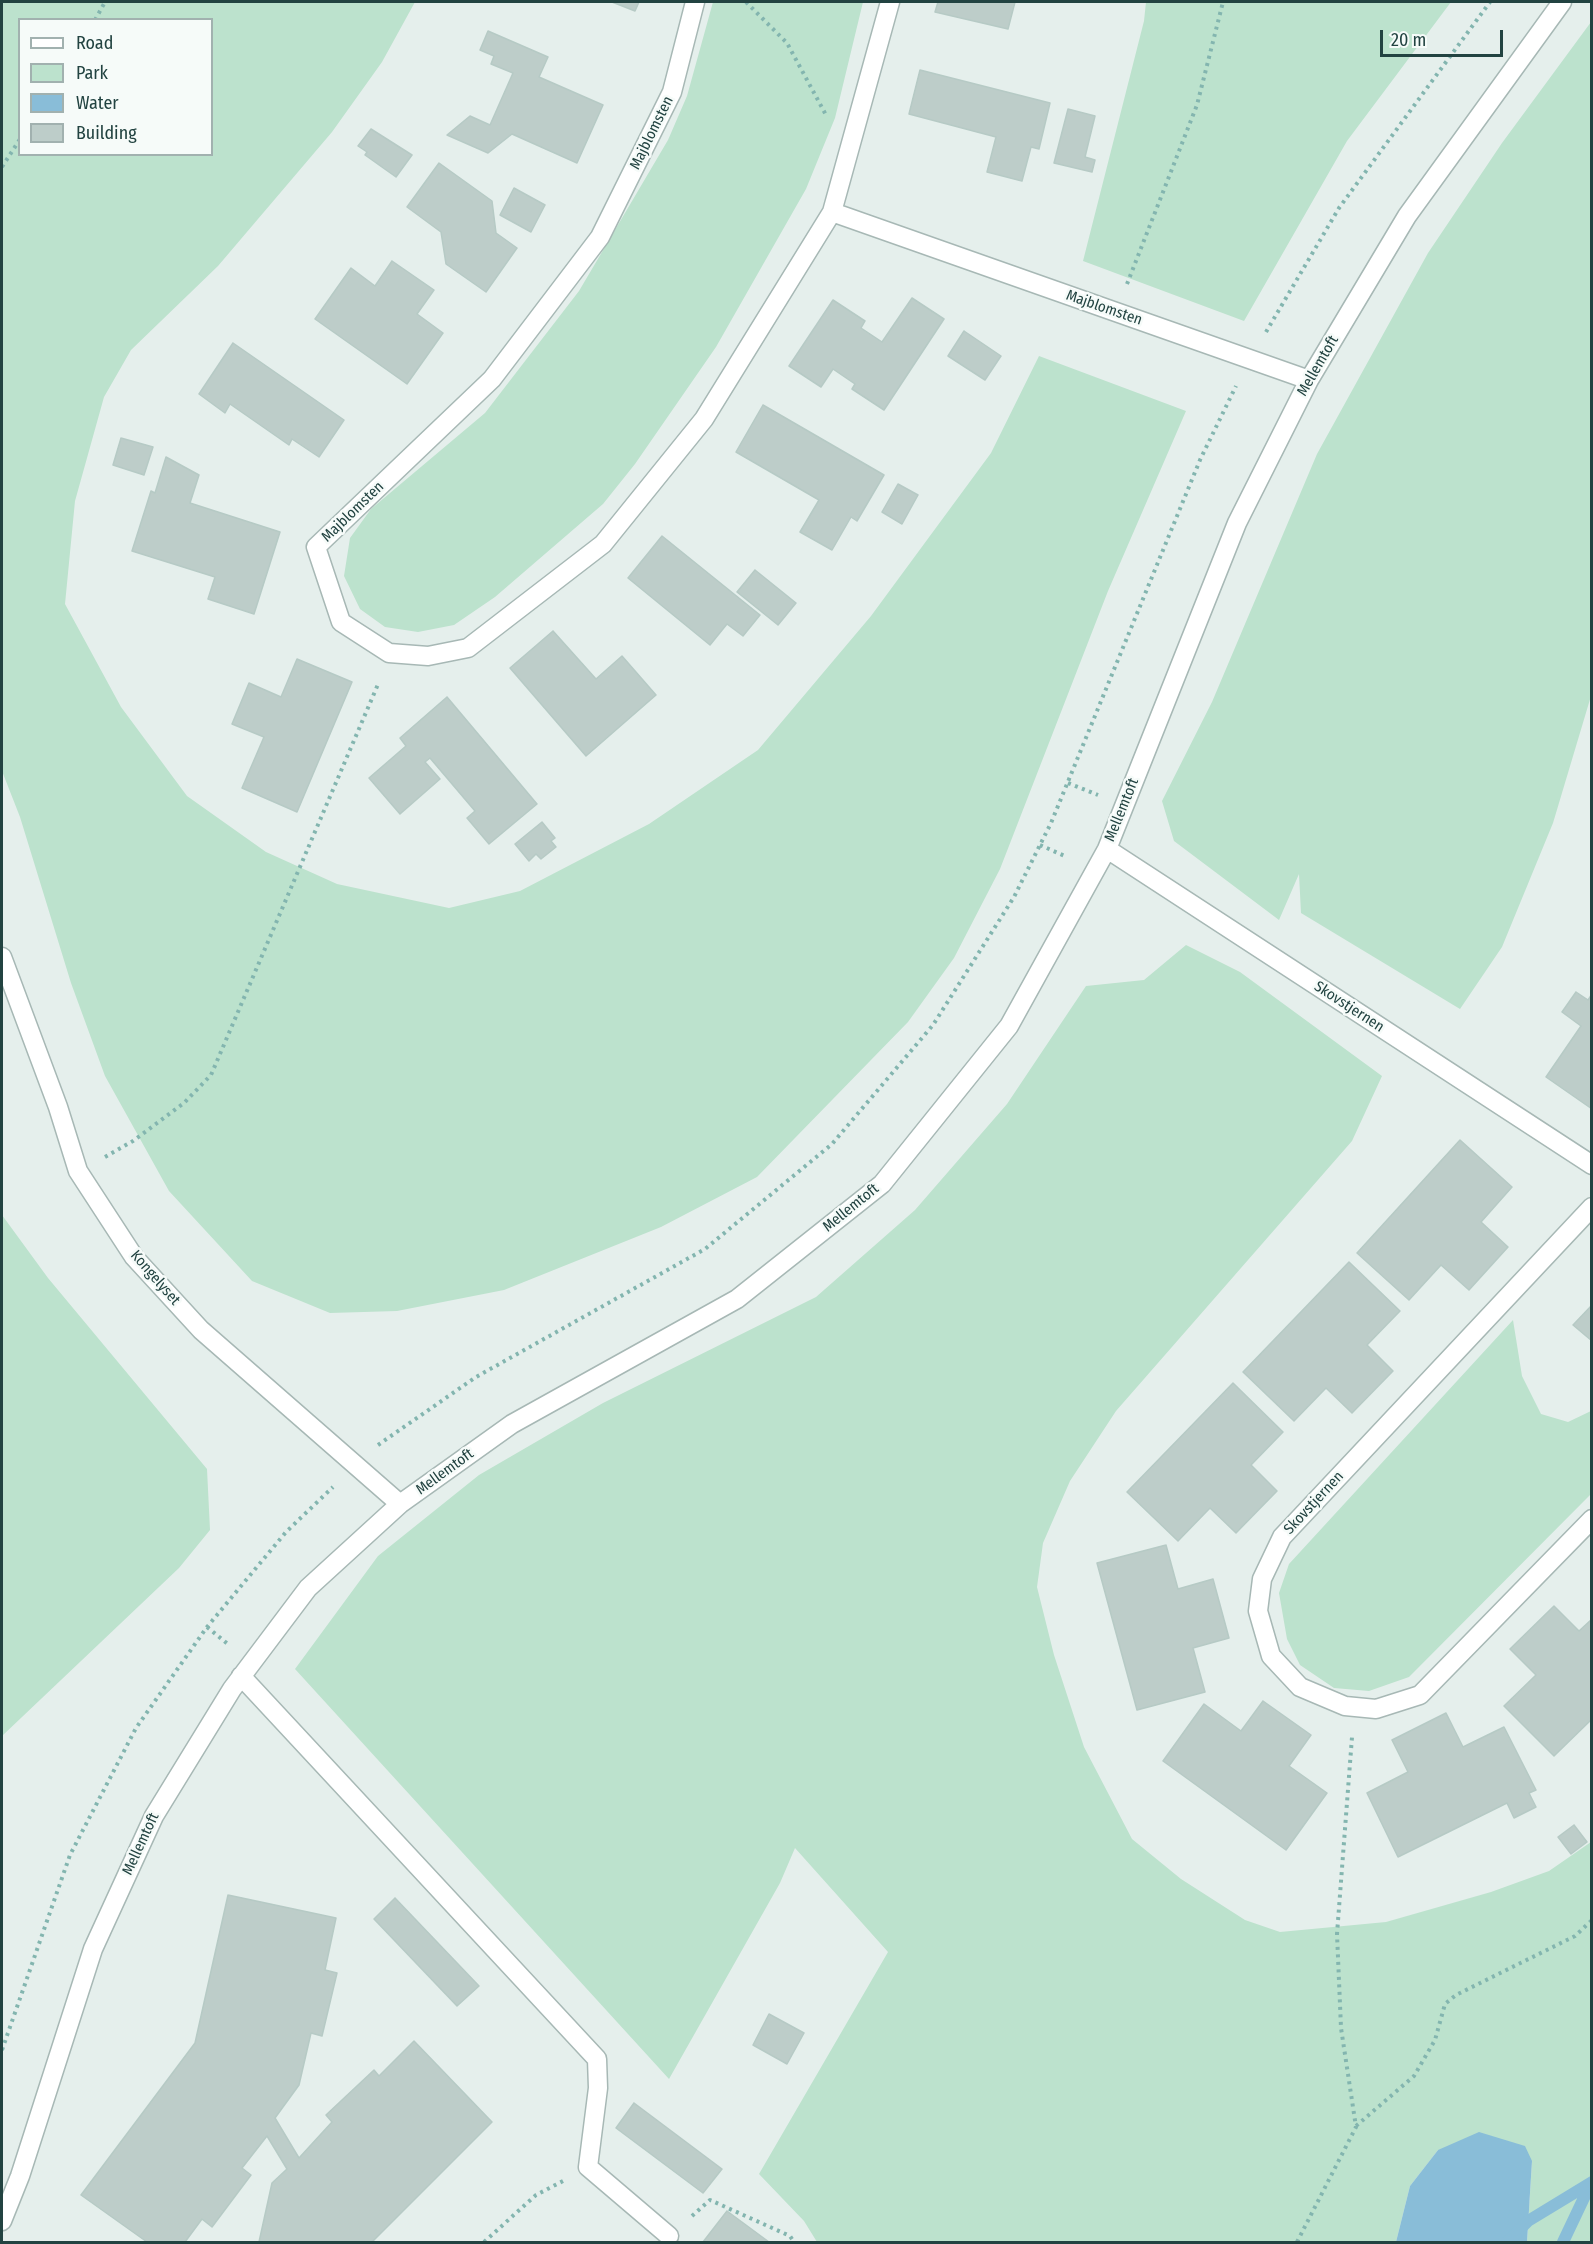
<!DOCTYPE html>
<html>
<head>
<meta charset="utf-8">
<style>
	body { margin:0 }
	#map { position:relative; width:1593px; height:2244px; overflow:hidden; background:#e5efec; font-family:"Fira Sans Condensed",sans-serif }
	canvas { display:block }
	.frame { position:absolute; inset:0; border:3px solid #224341; pointer-events:none }
	.legend { position:absolute; left:18px; top:18px; width:195px; height:138px; box-sizing:border-box; background:#f6fbf9; border:2px solid #a1b1af; margin:0; padding:8px 10px; list-style:none; font-size:18px; color:#224341 }
	.legend li { display:flex; align-items:center; gap:12px; height:30px }
	.legend b { width:30px; border:2px solid #a1b1af }
	.scale { position:absolute; left:1380px; top:30px; width:123px; height:27px; box-sizing:border-box; border:3px solid #224341; border-top:0; padding-left:8px; font-size:18px; line-height:21px; white-space:nowrap; color:#224341; -webkit-text-stroke:4px #f6fbf9; paint-order:stroke }
</style>
</head>
<body>
<div id="map">
<canvas width="1593" height="2244"></canvas>
<div class="frame"></div>
<ul class="legend">
<li><b style="height:8px;background:#fff"></b>Road</li>
<li><b style="height:16px;background:#bce2cd"></b>Park</li>
<li><b style="height:16px;background:#89bdd8"></b>Water</li>
<li><b style="height:16px;background:#bdcdc9"></b>Building</li>
</ul>
<div class="scale">20 m</div>
</div>
<script>
const ctx = document.querySelector('canvas').getContext('2d');
ctx.lineJoin = 'round';
function fill(path, color) {
  ctx.fillStyle = color;
  ctx.fill(path, 'evenodd');
}
function toPath(rows) {
  const path = new Path2D();
  for (const r of rows) {
    path.moveTo(r[0], r[1]);
    for (let i = 2; i < r.length; i += 2) path.lineTo(r[i], r[i + 1]);
  }
  return path;
}
function stroke(path, color, width, dash) {
  ctx.strokeStyle = color;
  ctx.lineWidth = width;
  ctx.lineCap = dash ? 'butt' : 'round';
  ctx.setLineDash(dash || []);
  ctx.stroke(path);
}
function drawText(font, color, halo, rows, align = 'center') {
  ctx.font = font + ' "Fira Sans Condensed",sans-serif';
  ctx.lineWidth = 5;
  ctx.setLineDash([]);
  ctx.textBaseline = 'middle';
  ctx.strokeStyle = halo;
  ctx.fillStyle = color;
  for (const [text, x, y, turn = 0] of rows) {
    ctx.save();
    ctx.translate(x, y);
    ctx.rotate((+turn || 0) * Math.PI / 180);
    ctx.textAlign = isNaN(turn) ? turn : align;
    if (halo) ctx.strokeText(text, 0, 0);
    ctx.fillText(text, 0, 0);
    ctx.restore();
  }
}
fill(toPath([
	[2,2,415,2,382,62,332,132,218,266,131,350,104,397,75,501,65,604,121,707,187,796,266,852,337,884,449,908,520,891,649,824,758,750,871,616,991,453,1039,356,1186,411,1108,591,1000,869,954,958,908,1022,757,1177,661,1227,504,1290,397,1311,330,1313,252,1281,169,1191,105,1076,71,983,20,817,2,771],
	[20,20,212,20,212,154,20,154],
	[713,2,863,2,835,118,806,189,716,347,635,464,603,504,495,597,454,625,418,632,385,627,360,609,344,576,350,538,371,509,485,413,579,291,668,140,687,96],
	[1146,2,1451,2,1347,141,1244,321,1083,261,1144,21],
	[1591,22,1591,696,1553,823,1502,947,1460,1009,1301,913,1299,874,1279,920,1174,841,1162,801,1212,702,1317,454,1428,253,1502,143],
	[1186,945,1240,972,1382,1076,1352,1141,1116,1411,1070,1481,1043,1543,1037,1587,1054,1655,1084,1747,1132,1839,1181,1879,1245,1920,1280,1932,1386,1922,1491,1892,1549,1871,1591,1842,1591,2242,1527,2242,1532,2161,1438,2150,1410,2186,1396,2242,817,2242,804,2221,759,2174,888,1952,795,1848,780,1883,669,2079,295,1669,378,1556,479,1475,603,1403,816,1297,915,1210,1007,1104,1086,986,1144,980],
	[2,1215,48,1278,207,1469,210,1530,179,1568,2,1736],
	[1513,1320,1522,1376,1541,1414,1568,1422,1591,1411,1591,1494,1409,1677,1369,1691,1334,1688,1300,1665,1287,1639,1279,1593,1289,1564]
]), '#bce2cd');
fill(toPath([
	[1479,2132,1525,2146,1532,2161,1527,2242,1396,2242,1410,2186,1438,2150]
]), '#89bdd8');
stroke(toPath([
	[1507,2242,1528,2221,1592,2182],
	[1563,2242,1591,2183]
]), '#89bdd8', 12);
const building = toPath([
	[612,2,639,2,635,11,612,2],
	[938,2,1015,2,1008,29,935,12,938,2],
	[488,31,548,57,539,77,603,105,577,163,512,134,488,153,447,135,470,116,490,125,513,73,491,64,494,56,480,50,488,31],
	[920,70,1050,103,1039,149,1031,147,1022,181,987,172,996,137,909,114,920,70],
	[1068,109,1095,116,1085,157,1095,160,1092,172,1054,163,1068,109],
	[371,129,412,155,396,177,365,155,367,152,358,146,371,129],
	[439,163,492,201,496,233,517,248,486,292,446,264,441,232,407,207,439,163],
	[514,188,545,205,531,232,500,215,514,188],
	[392,261,434,290,417,314,443,333,407,384,315,319,351,268,375,286,392,261],
	[912,298,944,319,884,410,852,389,855,384,833,369,821,387,789,366,833,300,865,321,861,328,882,342,912,298],
	[964,331,1001,356,985,380,948,356,964,331],
	[233,343,344,420,319,457,292,439,289,445,230,404,225,413,199,394,233,343],
	[763,405,884,475,857,521,851,517,832,550,800,532,819,500,736,452,763,405],
	[121,438,153,447,144,475,113,465,121,438],
	[166,457,199,475,190,503,280,532,254,614,208,599,215,577,132,551,151,491,155,493,166,457],
	[898,484,918,495,902,524,882,512,898,484],
	[662,536,760,615,743,636,727,624,710,645,628,578,662,536],
	[755,570,796,603,778,625,737,592,755,570],
	[553,631,596,679,622,656,656,695,586,756,510,668,553,631],
	[297,659,352,682,297,812,242,788,264,737,232,724,249,683,281,697,297,659],
	[447,697,537,804,489,844,467,818,475,811,430,758,425,762,440,779,400,814,369,778,406,746,400,738,447,697],
	[542,822,555,838,551,841,556,847,541,859,536,854,529,861,515,844,542,822],
	[1576,992,1588,1000,1592,994,1592,1109,1546,1077,1581,1026,1562,1012,1576,992],
	[1460,1140,1512,1187,1481,1222,1508,1247,1469,1290,1441,1265,1409,1300,1357,1253,1460,1140],
	[1349,1262,1400,1311,1367,1345,1393,1371,1352,1413,1326,1388,1294,1421,1243,1372,1349,1262],
	[1592,1305,1592,1341,1573,1325,1592,1305],
	[1233,1383,1283,1432,1251,1465,1277,1491,1236,1533,1210,1508,1178,1541,1127,1492,1233,1383],
	[1166,1545,1178,1589,1213,1579,1229,1638,1193,1648,1205,1692,1137,1710,1097,1563,1166,1545],
	[1554,1606,1579,1631,1592,1619,1592,1719,1554,1756,1504,1706,1536,1675,1510,1649,1554,1606],
	[1263,1701,1311,1735,1289,1766,1327,1793,1286,1850,1163,1761,1204,1704,1241,1731,1263,1701],
	[1446,1713,1463,1747,1504,1727,1536,1790,1529,1793,1536,1807,1514,1818,1507,1803,1398,1857,1367,1793,1408,1772,1392,1740,1446,1713],
	[1574,1825,1587,1842,1571,1854,1558,1837,1574,1825],
	[228,1895,336,1918,325,1970,337,1973,322,2036,311,2033,299,2085,275,2118,299,2158,332,2122,326,2115,374,2070,379,2076,414,2041,492,2122,372,2242,259,2242,272,2183,287,2169,267,2136,242,2168,251,2175,212,2227,202,2219,185,2242,147,2242,81,2195,195,2043,228,1895],
	[395,1898,479,1986,457,2006,374,1919,395,1898],
	[769,2014,804,2033,787,2064,753,2045,769,2014],
	[634,2103,722,2169,703,2193,616,2128,634,2103],
	[727,2211,769,2242,703,2242,727,2211]
]);
fill(building, '#bdcdc9');
stroke(building, '#b6cac5', 1.5);
const minor = toPath([
	[695,2,672,92,600,237,492,379,316,547,341,622,389,653,428,656,468,648,603,544,704,419,832,212,890,2],
	[832,212,1309,380],
	[1107,849,1592,1165],
	[2,957,58,1107,78,1171,134,1257,201,1330,400,1504],
	[1592,1207,1282,1537,1262,1579,1258,1611,1271,1656,1300,1687,1345,1706,1376,1709,1420,1695,1592,1519],
	[241,1676,597,2059,598,2088,588,2167,669,2236],
	[2,2221,20,2176,93,1949,154,1816,232,1689,308,1588,400,1504,512,1424,737,1299,882,1184,1009,1026,1107,849,1237,523,1309,380,1407,216,1562,2]
]);
stroke(minor, '#a7b8b5', 21);
stroke(toPath([
	[746,2,787,43,826,115],
	[95,20,105,2],
	[2,167,20,139],
	[1127,284,1197,105,1223,2],
	[1266,332,1339,208,1490,2],
	[1068,783,1098,795],
	[1040,845,1067,857],
	[105,1157,133,1141,184,1103,211,1075,379,682],
	[378,1445,476,1377,705,1249,832,1144,933,1025,1014,897,1051,823,1200,460,1236,386],
	[207,1627,229,1645],
	[2,2050,70,1855,136,1728,207,1627,286,1532,333,1487],
	[1356,2126,1414,2076,1435,2040,1445,2004,1456,1995,1575,1936,1592,1920],
	[692,2216,710,2200,790,2236,794,2242],
	[484,2242,536,2195,563,2181],
	[1297,2242,1356,2127,1341,2028,1337,1934,1352,1737]
]), '#83b5af', 4, [3, 4.5]);
stroke(minor, '#fff', 18);
drawText('15px', '#224341', '#f6fbf9', [
	["Majblomsten",652,133,-64],
	["Majblomsten",1104,308,19],
	["Mellemtoft",1318,366,-60],
	["Majblomsten",353,512,-44],
	["Mellemtoft",1122,810,-68],
	["Skovstjernen",1349,1007,33],
	["Mellemtoft",851,1208,-39],
	["Kongelyset",155,1278,49],
	["Mellemtoft",445,1472,-36],
	["Skovstjernen",1314,1503,-47],
	["Mellemtoft",141,1844,-65]
]);
</script>
</body>
</html>
